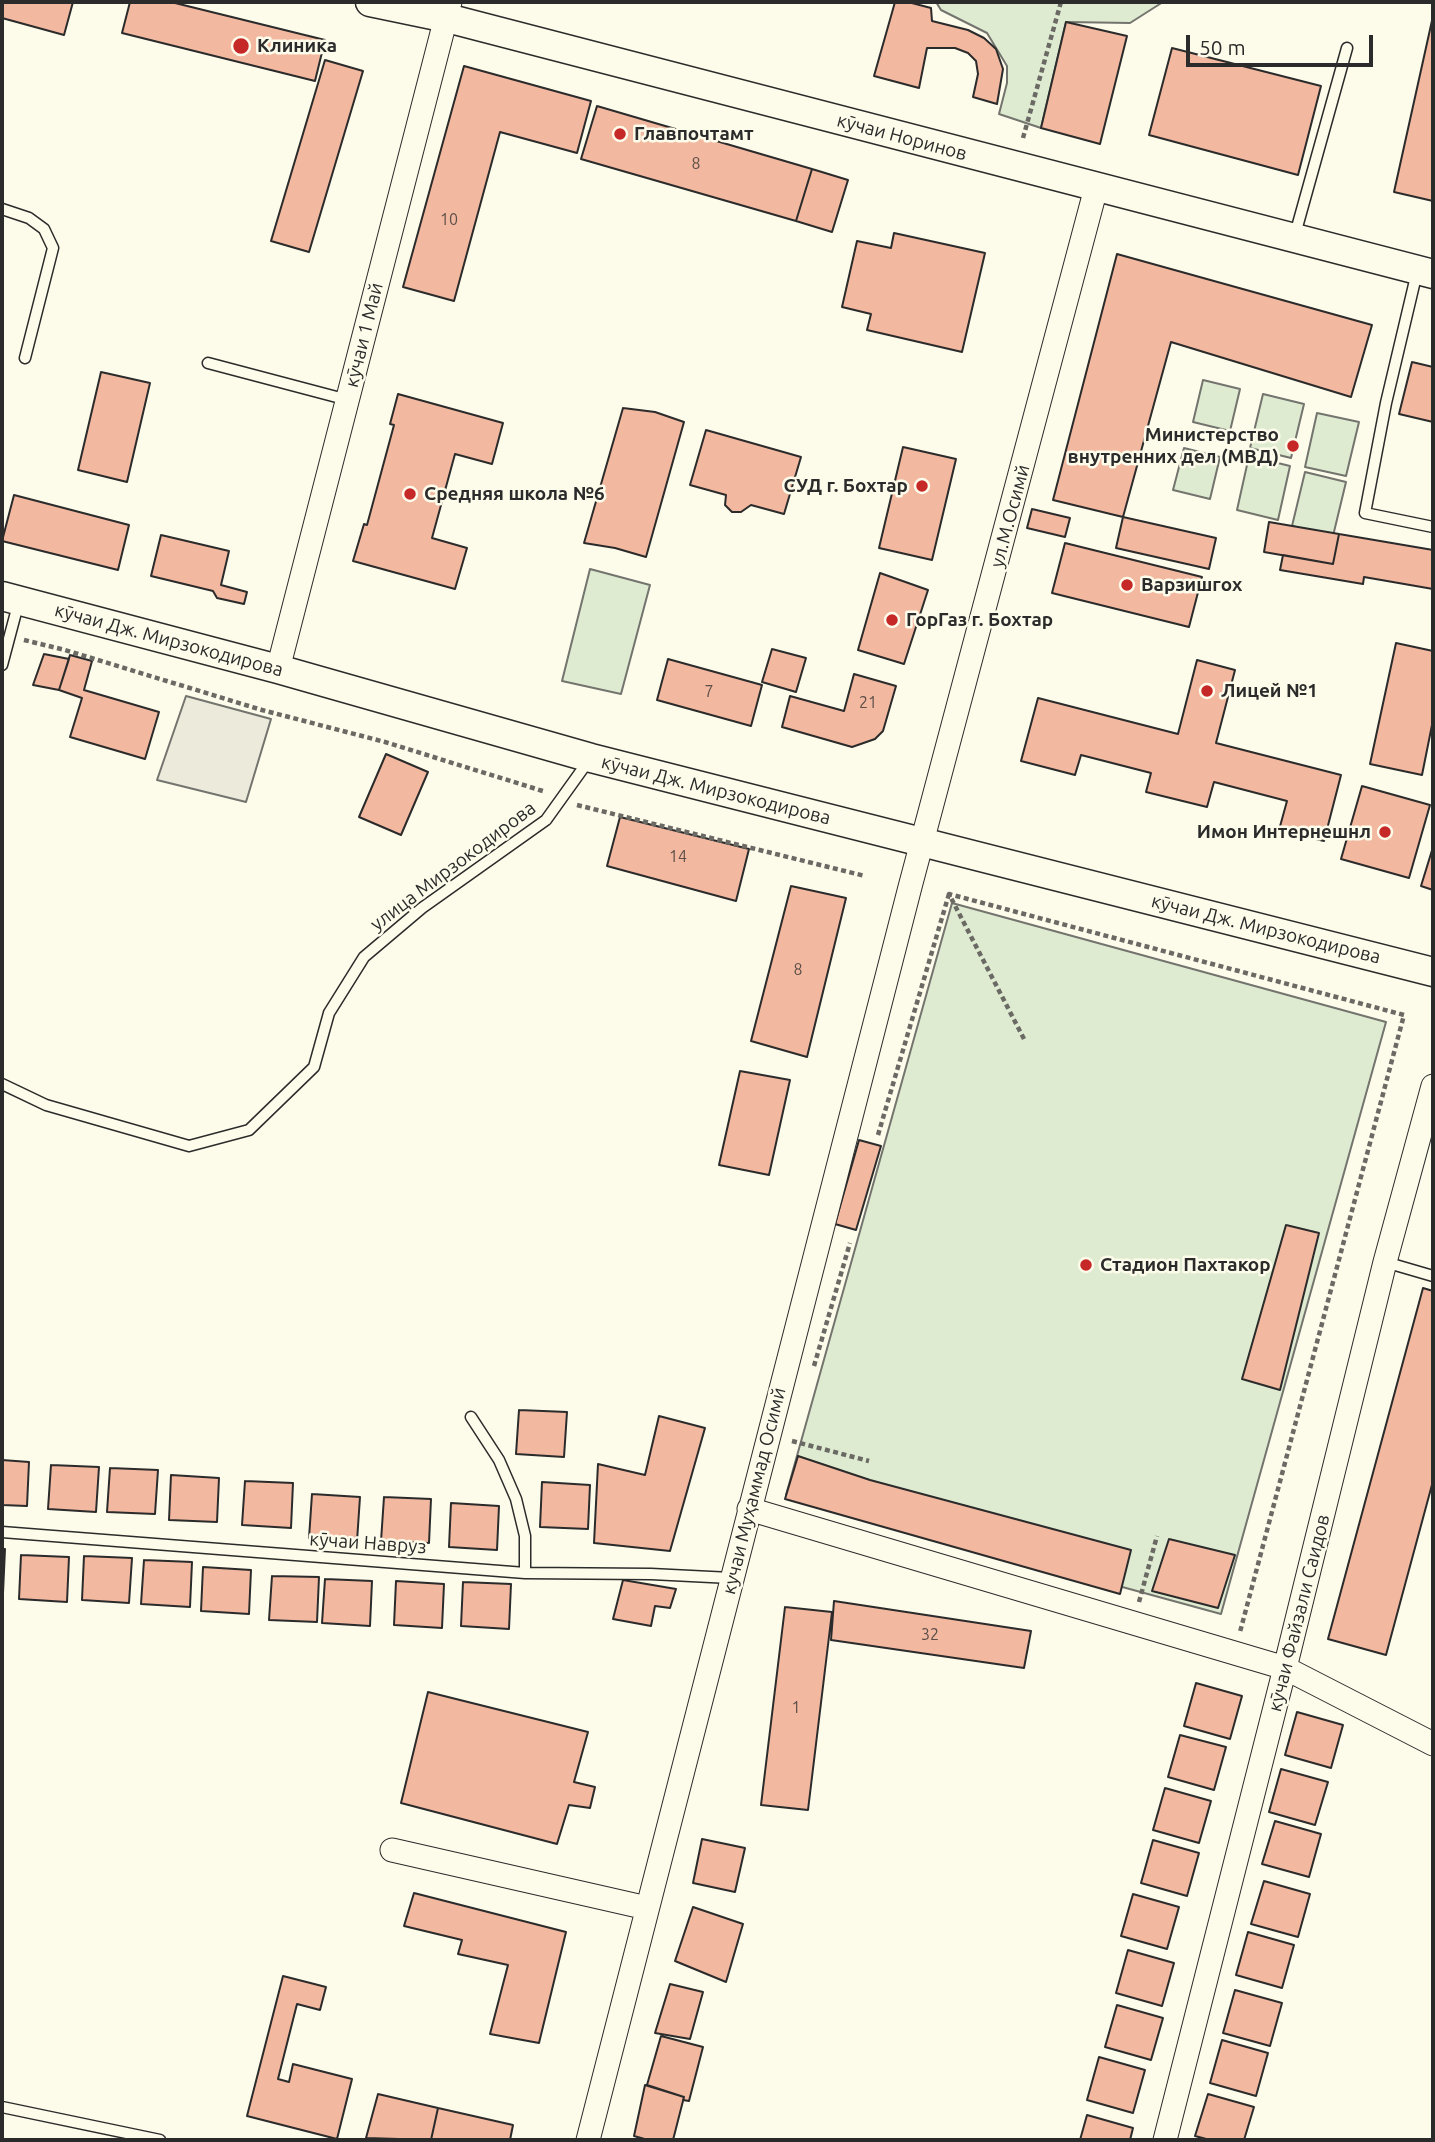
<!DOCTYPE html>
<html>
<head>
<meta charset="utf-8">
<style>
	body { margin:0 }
	#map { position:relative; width:1435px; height:2142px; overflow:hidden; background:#fdfbea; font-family:Ubuntu,sans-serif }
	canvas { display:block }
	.frame { position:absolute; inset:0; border:4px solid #2b2b2b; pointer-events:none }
	.scale { position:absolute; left:1186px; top:35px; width:187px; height:32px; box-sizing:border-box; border:4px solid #2b2b2b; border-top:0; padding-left:9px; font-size:21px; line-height:24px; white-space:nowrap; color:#2b2b2b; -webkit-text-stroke:5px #fdfbea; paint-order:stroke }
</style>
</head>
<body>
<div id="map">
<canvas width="1435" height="2142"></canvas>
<div class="frame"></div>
<div class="scale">50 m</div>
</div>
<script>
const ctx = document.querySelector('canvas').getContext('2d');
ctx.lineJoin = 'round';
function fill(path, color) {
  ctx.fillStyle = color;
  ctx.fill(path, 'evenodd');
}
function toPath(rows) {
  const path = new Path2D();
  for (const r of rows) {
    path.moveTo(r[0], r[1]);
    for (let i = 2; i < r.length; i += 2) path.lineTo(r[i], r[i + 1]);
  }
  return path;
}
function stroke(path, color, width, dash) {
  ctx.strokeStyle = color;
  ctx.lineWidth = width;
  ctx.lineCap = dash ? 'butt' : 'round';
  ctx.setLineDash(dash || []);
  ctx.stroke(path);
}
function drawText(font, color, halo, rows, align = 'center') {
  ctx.font = font + ' Ubuntu,sans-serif';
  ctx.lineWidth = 5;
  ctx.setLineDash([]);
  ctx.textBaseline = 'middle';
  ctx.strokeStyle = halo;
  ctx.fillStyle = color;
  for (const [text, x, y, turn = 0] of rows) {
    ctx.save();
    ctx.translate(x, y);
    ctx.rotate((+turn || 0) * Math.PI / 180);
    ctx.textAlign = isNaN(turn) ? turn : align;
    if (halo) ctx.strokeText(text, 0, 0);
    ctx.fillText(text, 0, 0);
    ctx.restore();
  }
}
const green = toPath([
	[936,2,1163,2,1130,23,1066,22,1041,128,999,114,1007,83,1007,66,987,33,941,10,936,2],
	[1203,380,1240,389,1230,431,1193,422,1203,380],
	[1263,394,1304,404,1291,458,1250,448,1263,394],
	[1317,413,1359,422,1346,476,1305,467,1317,413],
	[1184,448,1220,457,1210,499,1173,490,1184,448],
	[1249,456,1290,466,1278,520,1237,510,1249,456],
	[1305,472,1346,482,1333,536,1292,526,1305,472],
	[590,569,650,585,621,694,562,681,590,569],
	[952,903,1386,1022,1221,1614,786,1495,952,903]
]);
fill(green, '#deebd1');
stroke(green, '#74746e', 2);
const parking = toPath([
	[186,696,271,719,246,802,157,780,186,696]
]);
fill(parking, '#eceadb');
stroke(parking, '#74746e', 2);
const building = toPath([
	[2,2,73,2,64,35,2,18,2,2],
	[130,2,171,2,325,40,315,81,122,33,130,2],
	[895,2,908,2,931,8,932,21,968,30,984,38,996,49,1003,69,997,104,973,97,978,74,976,61,968,53,955,48,927,48,919,88,874,76,895,2],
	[1433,16,1433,201,1394,192,1433,16],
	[1066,22,1127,36,1100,144,1041,128,1066,22],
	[1172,48,1321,86,1298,175,1149,135,1172,48],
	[325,60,363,71,309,252,271,241,325,60],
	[464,66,591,101,577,153,500,132,454,301,403,287,464,66],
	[597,106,812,169,796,221,581,159,597,106],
	[812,169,848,180,832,232,796,221,812,169],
	[894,233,985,253,962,352,867,330,871,314,842,307,857,241,891,248,894,233],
	[1117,254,1372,325,1351,397,1171,342,1123,517,1053,500,1117,254],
	[1412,362,1433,367,1433,422,1399,414,1412,362],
	[101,372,150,383,127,482,78,470,101,372],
	[398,394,503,423,492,464,455,454,432,538,467,548,455,589,353,561,364,524,367,525,394,425,390,424,398,394],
	[623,408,655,412,684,422,646,557,615,548,584,543,623,408],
	[706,430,801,457,784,514,751,505,741,512,732,512,725,505,726,495,690,485,706,430],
	[903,447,956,459,932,560,879,548,903,447],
	[14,495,129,525,118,570,2,541,14,495],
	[1032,509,1070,518,1065,537,1027,528,1032,509],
	[1123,517,1216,538,1209,569,1116,548,1123,517],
	[1269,522,1339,534,1333,564,1264,552,1269,522],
	[1339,534,1433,550,1433,589,1364,577,1363,584,1280,570,1283,555,1333,564,1339,534],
	[161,535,229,551,221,585,247,592,244,604,217,598,213,591,151,576,161,535],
	[1065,543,1202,577,1189,627,1052,593,1065,543],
	[880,573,928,590,904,664,858,650,880,573],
	[1396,643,1433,651,1433,720,1422,775,1370,764,1396,643],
	[772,649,806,658,796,692,762,682,772,649],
	[44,654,69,659,59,690,33,685,44,654],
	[70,655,92,661,84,690,159,712,145,759,70,737,82,698,59,690,70,655],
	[668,659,762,685,751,726,657,700,668,659],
	[1197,660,1235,670,1216,743,1341,775,1324,841,1279,830,1287,801,1214,782,1207,807,1146,792,1151,773,1081,755,1075,775,1021,761,1038,698,1178,734,1197,660],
	[854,674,896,686,883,731,875,739,852,747,782,727,790,696,844,711,854,674],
	[386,754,428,772,401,835,359,817,386,754],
	[1362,786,1430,805,1409,878,1341,859,1362,786],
	[620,817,749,849,736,901,607,866,620,817],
	[1433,847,1433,890,1421,886,1433,847],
	[791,886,846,898,807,1057,751,1041,791,886],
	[740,1071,790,1080,769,1175,719,1165,740,1071],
	[859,1140,881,1146,856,1230,835,1224,859,1140],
	[1286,1225,1319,1233,1280,1390,1242,1379,1286,1225],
	[1423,1288,1433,1291,1433,1481,1386,1655,1328,1639,1423,1288],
	[519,1410,567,1412,564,1457,516,1454,519,1410],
	[659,1416,705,1428,670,1551,594,1543,598,1464,645,1475,659,1416],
	[798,1456,870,1480,1131,1550,1120,1594,785,1499,798,1456],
	[2,1460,29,1462,27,1506,2,1505,2,1460],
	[51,1465,99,1467,96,1512,48,1509,51,1465],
	[110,1468,158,1470,155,1514,107,1512,110,1468],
	[171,1475,219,1478,217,1522,169,1520,171,1475],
	[245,1481,293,1483,291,1528,242,1525,245,1481],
	[542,1482,590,1485,588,1529,540,1527,542,1482],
	[312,1494,360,1497,357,1541,309,1538,312,1494],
	[384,1497,431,1499,429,1543,381,1541,384,1497],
	[451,1503,499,1506,497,1550,449,1547,451,1503],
	[1169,1539,1235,1555,1218,1608,1152,1591,1169,1539],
	[2,1549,5,1549,3,1593,2,1593,2,1549],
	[21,1555,69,1557,67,1602,19,1599,21,1555],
	[84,1556,132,1558,129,1603,82,1600,84,1556],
	[144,1560,192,1562,190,1607,141,1604,144,1560],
	[203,1567,251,1570,249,1614,201,1611,203,1567],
	[272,1576,319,1577,317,1622,269,1620,272,1576],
	[325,1579,372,1581,370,1626,322,1623,325,1579],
	[623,1580,676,1589,670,1608,655,1606,651,1626,613,1619,623,1580],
	[396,1581,444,1584,442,1628,394,1625,396,1581],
	[463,1582,511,1584,509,1629,461,1626,463,1582],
	[834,1601,1031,1631,1024,1668,831,1640,834,1601],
	[785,1607,832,1612,808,1810,761,1805,785,1607],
	[1196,1683,1242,1696,1230,1739,1184,1726,1196,1683],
	[428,1692,588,1732,574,1782,595,1787,590,1808,569,1805,557,1844,401,1803,428,1692],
	[1297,1712,1343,1725,1331,1768,1285,1755,1297,1712],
	[1180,1735,1226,1747,1214,1790,1168,1777,1180,1735],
	[1281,1769,1328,1782,1315,1825,1269,1812,1281,1769],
	[1165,1788,1211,1801,1199,1843,1153,1830,1165,1788],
	[1275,1821,1321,1834,1309,1877,1262,1864,1275,1821],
	[702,1839,745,1848,735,1892,693,1883,702,1839],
	[1153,1840,1199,1853,1187,1896,1141,1883,1153,1840],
	[1264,1881,1310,1894,1298,1937,1251,1924,1264,1881],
	[414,1893,566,1932,539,2043,490,2034,508,1965,458,1954,462,1940,404,1926,414,1893],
	[1133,1894,1179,1907,1167,1949,1121,1936,1133,1894],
	[693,1907,743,1924,726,1982,675,1961,693,1907],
	[1248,1932,1294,1945,1282,1988,1236,1975,1248,1932],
	[1128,1950,1174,1963,1162,2006,1116,1993,1128,1950],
	[283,1976,326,1987,320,2010,297,2004,278,2079,289,2082,293,2064,352,2079,337,2139,247,2116,283,1976],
	[670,1984,703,1992,690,2039,655,2033,670,1984],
	[1235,1990,1282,2003,1270,2046,1223,2033,1235,1990],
	[1117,2005,1163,2018,1151,2060,1105,2047,1117,2005],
	[661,2036,703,2047,689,2101,683,2100,684,2097,647,2085,661,2036],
	[1222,2040,1268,2053,1256,2096,1210,2083,1222,2040],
	[1099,2057,1145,2070,1133,2113,1087,2100,1099,2057],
	[645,2085,684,2097,673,2140,648,2140,634,2136,645,2085],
	[378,2094,438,2108,431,2140,366,2138,378,2094],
	[1208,2094,1254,2107,1244,2140,1210,2140,1195,2136,1208,2094],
	[438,2108,513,2125,510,2140,431,2140,438,2108],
	[1087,2115,1133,2128,1130,2140,1080,2140,1087,2115]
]);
fill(building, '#f2b8a0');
stroke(building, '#2b2b2b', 2);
const service = toPath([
	[2,209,29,218,44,229,53,248,25,358],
	[1294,238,1347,48],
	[1417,272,1386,403,1365,513,1433,527],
	[208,363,348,400],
	[2,665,19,601],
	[2,1084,46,1105,189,1146,249,1130,314,1067,329,1013,364,957,422,908,546,820,589,760],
	[1385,1262,1433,1276],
	[471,1417,499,1460,516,1499,525,1536,525,1573],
	[2,1532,525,1573,651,1574,731,1578],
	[2,2107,160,2140]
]);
const minor = toPath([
	[278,669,450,2],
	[749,1509,1285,1668,1433,1744],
	[392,1850,647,1908],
	[588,2140,910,887,1096,188],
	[1165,2140,1285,1668,1385,1262,1433,1086]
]);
const tertiary = toPath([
	[370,2,447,18,1433,274],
	[2,596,278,669,591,758,1433,972]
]);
stroke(service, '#2b2b2b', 13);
stroke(minor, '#2b2b2b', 25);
stroke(tertiary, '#2b2b2b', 31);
stroke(toPath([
	[1023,138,1061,2],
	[24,640,65,650,262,710,385,742,546,792],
	[577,805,865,876],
	[1024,1039,949,894,1404,1015,1240,1632],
	[878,1135,949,894],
	[814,1366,850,1243],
	[792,1441,869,1461],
	[1139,1602,1157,1536]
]), '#6a6964', 4.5, [5, 3.5]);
stroke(service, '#fdfbea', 10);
stroke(minor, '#fdfbea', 23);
stroke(tertiary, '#fdfbea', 28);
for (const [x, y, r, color] of [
	[241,46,9,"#c62828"],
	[620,134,7,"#c62828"],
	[1293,446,7,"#c62828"],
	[922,486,7,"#c62828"],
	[410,494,7,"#c62828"],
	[1127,585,7,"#c62828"],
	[892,620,7,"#c62828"],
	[1207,691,7,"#c62828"],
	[1385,832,7,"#c62828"],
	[1086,1265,7,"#c62828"]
]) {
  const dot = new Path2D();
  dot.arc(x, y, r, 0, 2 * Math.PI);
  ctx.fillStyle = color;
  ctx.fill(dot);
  stroke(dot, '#fdfbea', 2.5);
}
drawText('16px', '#5d4e48', null, [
	["8",696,164],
	["10",449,220],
	["7",709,692],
	["21",868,703],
	["14",678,857],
	["8",798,970],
	["32",930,1635],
	["1",796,1708]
]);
drawText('bold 19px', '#2b2b2b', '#fdfbea', [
	["Клиника",257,46],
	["Главпочтамт",634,134],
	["Министерство",1279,435,"right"],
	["внутренних дел (МВД)",1279,457,"right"],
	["СУД г. Бохтар",908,486,"right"],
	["Средняя школа №6",424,494],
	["Варзишгох",1141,585],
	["ГорГаз г. Бохтар",906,620],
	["Лицей №1",1221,691],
	["Имон Интернешнл",1371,832,"right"],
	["Стадион Пахтакор",1100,1265]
], 'left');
drawText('19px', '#2b2b2b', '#fdfbea', [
	["кӯчаи Норинов",902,137,15],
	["кӯчаи 1 Май",364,335,-76],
	["ул.М.Осимй",1010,516,-75],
	["кӯчаи Дж. Мирзокодирова",169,640,15],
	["кӯчаи Дж. Мирзокодирова",716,790,14],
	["улица Мирзокодирова",453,866,-37],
	["кӯчаи Дж. Мирзокодирова",1266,929,14],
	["кучаи Муҳаммад Осимй",754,1491,-76],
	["кӯчаи Навруз",368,1543,4],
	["кӯчаи Файзали Саидов",1299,1613,-76]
]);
</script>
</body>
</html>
